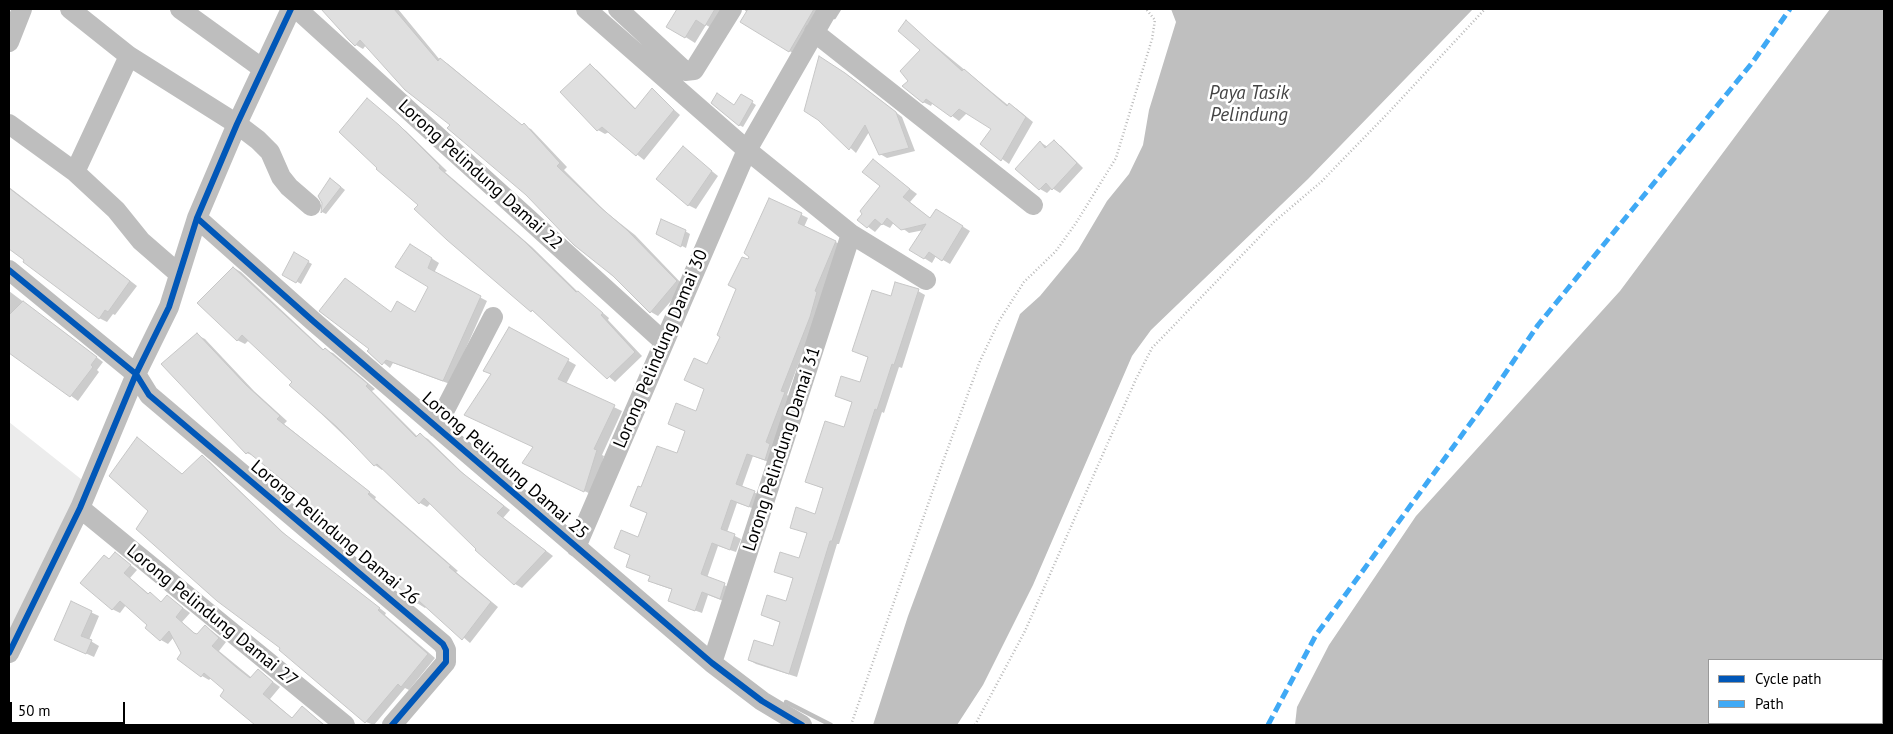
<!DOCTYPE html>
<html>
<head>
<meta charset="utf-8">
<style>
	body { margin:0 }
	#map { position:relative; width:1893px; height:734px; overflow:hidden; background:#fff; font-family:"PT Sans",sans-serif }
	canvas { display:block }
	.frame { position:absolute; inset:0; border:10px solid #000; pointer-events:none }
	.legend { position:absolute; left:1708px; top:659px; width:175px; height:65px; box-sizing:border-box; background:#fff; border:1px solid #999; margin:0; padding:6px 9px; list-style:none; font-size:15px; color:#000 }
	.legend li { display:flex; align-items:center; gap:10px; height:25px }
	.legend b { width:25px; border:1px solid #999 }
	.scale { position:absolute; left:10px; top:702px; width:115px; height:22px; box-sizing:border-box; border:2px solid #000; border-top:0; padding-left:6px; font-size:15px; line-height:18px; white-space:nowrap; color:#000; -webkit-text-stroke:4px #fff; paint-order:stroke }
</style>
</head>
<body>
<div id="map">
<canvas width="1893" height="734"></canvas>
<div class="frame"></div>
<ul class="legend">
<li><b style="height:6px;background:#0057b8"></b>Cycle path</li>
<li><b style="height:6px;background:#3fa9f5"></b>Path</li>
</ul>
<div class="scale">50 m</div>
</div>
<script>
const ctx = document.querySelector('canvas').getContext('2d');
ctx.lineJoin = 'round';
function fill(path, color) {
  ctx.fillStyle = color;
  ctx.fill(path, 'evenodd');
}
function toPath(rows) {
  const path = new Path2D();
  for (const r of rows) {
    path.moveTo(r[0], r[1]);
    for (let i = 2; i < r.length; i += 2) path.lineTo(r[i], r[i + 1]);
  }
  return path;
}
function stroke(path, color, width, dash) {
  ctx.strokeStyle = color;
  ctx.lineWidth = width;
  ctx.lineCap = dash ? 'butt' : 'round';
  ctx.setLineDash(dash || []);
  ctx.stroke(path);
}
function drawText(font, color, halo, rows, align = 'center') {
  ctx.font = font + ' "PT Sans",sans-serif';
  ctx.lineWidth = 5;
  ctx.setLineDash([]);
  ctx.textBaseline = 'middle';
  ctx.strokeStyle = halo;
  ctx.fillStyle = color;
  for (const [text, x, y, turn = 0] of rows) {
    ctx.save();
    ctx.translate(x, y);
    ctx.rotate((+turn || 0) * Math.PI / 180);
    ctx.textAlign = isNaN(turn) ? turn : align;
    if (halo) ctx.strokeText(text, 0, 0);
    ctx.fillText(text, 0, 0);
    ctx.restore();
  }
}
fill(toPath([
	[9,422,86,483,9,646]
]), '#ececec');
fill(toPath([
	[1171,9,1473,9,1308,179,1151,330,1132,356,1033,585,983,685,957,725,873,725,908,616,1020,314,1040,296,1078,250,1107,201,1129,174,1143,145,1149,110,1176,22],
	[1830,9,1884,9,1884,725,1295,725,1297,707,1329,645,1416,516,1620,291],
	[1709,660,1882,660,1882,723,1709,723]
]), '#bfbfbf');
fill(toPath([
	[327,9,398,9,440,60,448,64,523,126,531,129,567,167,564,170,607,213,635,235,684,286,658,316,651,312,366,45,363,49,356,45,325,11],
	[676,9,728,9,715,30,706,25,695,43,668,26,678,10],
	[744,9,827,9,799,57,742,21,747,13],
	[906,22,1009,106,1010,105,1017,109,1033,122,1009,164,982,144,993,129,967,113,959,121,933,102,931,106,923,102,910,82,922,50],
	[820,58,852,78,902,117,915,151,887,158,880,154,869,132,856,153,819,119],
	[590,66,597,70,636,109,652,90,680,115,644,160,609,132,605,134,598,130,562,92],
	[741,95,756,105,743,127,739,125,734,106],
	[367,100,406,131,447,171,445,172,532,247,578,292,609,318,608,320,642,356,615,382,416,209,420,205],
	[1040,142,1048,147,1054,142,1061,146,1083,168,1060,193,1052,188,1047,193,1040,189],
	[683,148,718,176,696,209,688,205],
	[873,161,917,194,910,202,931,219,936,210,970,231,950,264,936,256,932,263,911,250,924,230,909,233,894,222,890,228,882,224,875,232,859,220,882,186],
	[335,182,345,190,326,214,322,212,324,202],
	[9,187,137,286,115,315,113,314,107,322,99,318,9,248],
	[770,199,808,218,804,227,842,245,787,395,790,397,771,463,753,456,742,487,760,495,755,509,737,503,727,532,741,539,736,552,718,546,707,578,731,588,726,602,708,595,702,613,669,601,673,590,656,584,651,577,628,566,632,555,615,548,639,539,649,514,632,506,642,489,678,455,687,432,670,424,696,413,705,389,708,366,721,336],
	[685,231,690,234,686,248,657,233],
	[417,249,439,263,434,273,487,301,450,384,393,363,390,368,369,351,371,348,346,279,391,313,415,314,430,287],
	[294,254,312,264,301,284,284,274],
	[234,268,241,272,324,350,333,353,375,389,372,391,418,437,420,435,428,439,467,477,510,510,503,518,553,556,522,588,515,584,431,503,427,507,420,503,384,468,382,470,375,465,291,385,294,382,249,340,245,344,237,340],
	[9,291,103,362,97,370,99,372,78,401,9,350],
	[918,291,925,295,902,368,899,367,884,413,882,412,839,544,837,544,797,677,756,664,749,660,773,648,781,623,762,615,786,603,794,579,776,571,800,559,808,534,792,527,816,515,824,489,807,482,845,428,853,403,837,396,861,384,869,358,854,351,892,297],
	[510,328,576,365,566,384,622,411,602,455,604,456,593,495,532,467,534,447,493,375],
	[197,335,205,339,254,391,287,421,284,424,376,497,375,499,458,571,456,572,498,607,470,643,427,606,425,608,417,603,388,571,304,496,255,456,246,453,163,364],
	[138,438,183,475,202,457,209,461,289,538,386,613,385,615,435,658,409,690,405,688,374,725,366,722,282,648,150,510],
	[116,554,137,570,130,578,149,594,162,602,167,596,190,613,182,622,198,636,205,627,212,631,226,642,219,651,252,678,258,671,280,687,270,699,293,719,303,708,325,725,256,725,221,696,226,690,211,678,209,680,202,676,183,653,174,637,168,644,161,640,149,625,126,605,120,613,112,609,105,556,111,560],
	[71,603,99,616,89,640,99,646,94,657,63,643]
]), '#0003');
stroke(toPath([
	[834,17,839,9],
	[786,702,831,725]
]), '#bfbfbf', 4.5);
const building = toPath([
	[321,9,394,9,438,61,440,58,522,125,524,123,560,163,557,166,600,207,627,230,677,281,650,313,613,276,574,245,526,195,447,128,450,125,405,90,360,40,355,46,349,40,321,9],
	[677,9,715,9,705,26,696,20,685,38,666,27,677,9],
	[748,9,814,9,789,52,740,22,748,9],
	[906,20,962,71,964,69,1007,106,1009,103,1026,117,1001,161,980,144,991,129,959,109,951,117,926,99,923,103,902,86,908,81,900,71,920,50,898,31,906,20],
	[819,56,845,73,896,112,909,148,879,155,865,125,849,150,818,120,804,111,819,56],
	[590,64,635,109,652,88,674,110,636,156,602,127,597,131,560,92,590,64],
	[717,93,734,105,741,94,753,101,739,126,711,103,717,93],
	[367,98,399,125,440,166,439,168,524,241,576,292,578,291,603,313,601,315,635,352,607,379,532,310,531,312,447,240,414,209,418,205,376,169,377,168,339,132,367,98],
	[1054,140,1077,163,1052,190,1046,183,1039,190,1015,169,1040,141,1045,148,1054,140],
	[683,146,712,171,688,206,656,179,683,146],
	[873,159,910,189,903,197,930,218,936,209,963,226,942,261,929,252,924,259,909,250,926,224,901,230,887,218,882,225,875,219,867,228,857,220,862,214,860,211,880,186,862,172,873,159],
	[330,178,341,187,321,213,322,203,318,196,330,178],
	[9,188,130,281,108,312,105,310,99,319,23,262,24,260,9,249,9,188],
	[769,198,802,213,798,223,836,241,815,291,817,292,810,317,781,391,785,392,766,442,770,444,765,460,747,454,736,484,755,491,749,507,731,500,721,529,735,534,730,550,712,543,701,574,725,583,720,599,702,592,695,611,668,601,672,589,648,581,650,576,626,567,630,555,614,548,621,530,638,537,647,513,630,506,638,486,641,487,657,446,677,453,685,431,668,424,676,403,696,411,704,389,684,380,694,358,707,364,720,337,717,335,736,289,728,285,742,257,748,259,749,257,744,253,769,198],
	[661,219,686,230,681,247,656,234,661,219],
	[410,244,432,258,428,268,481,296,443,381,386,360,382,365,367,351,369,349,319,311,345,278,391,312,397,301,415,312,428,287,395,267,410,244],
	[294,252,309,261,296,283,282,275,294,252],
	[233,267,323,350,325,348,368,384,366,386,416,437,420,433,460,471,504,506,497,513,546,551,514,585,475,550,476,549,424,498,419,504,377,464,374,466,337,427,289,385,292,382,242,335,237,341,197,303,233,267],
	[895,282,919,289,894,365,892,364,877,410,875,409,832,541,830,541,789,674,748,660,754,640,773,646,780,622,761,615,767,595,786,601,793,578,774,572,780,552,799,558,807,533,790,528,796,507,815,514,823,488,805,482,825,421,844,427,852,402,835,396,841,376,860,382,868,357,852,351,872,290,891,296,895,282],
	[23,301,97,357,91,365,93,367,70,397,9,353,9,315,23,301],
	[509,327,569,359,558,379,615,405,594,449,597,450,584,492,522,463,533,447,464,415,491,374,483,371,509,327],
	[197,333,246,385,280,416,277,419,370,492,368,494,451,566,449,567,491,602,462,640,419,601,417,604,384,574,386,572,335,529,300,498,302,496,248,452,246,454,161,364,197,333],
	[137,437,182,474,202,455,282,532,380,608,378,610,428,654,401,687,398,684,365,723,279,650,280,648,217,601,136,529,148,511,109,476,137,437],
	[115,552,131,565,124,573,148,594,150,592,161,602,167,595,183,608,176,617,194,633,197,634,205,625,219,638,212,646,236,667,250,678,258,669,273,682,263,694,292,718,302,706,324,725,255,725,220,696,224,690,204,673,201,677,177,659,181,653,169,631,160,641,145,628,147,625,120,601,112,610,80,583,104,555,109,559,115,552],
	[71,601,92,611,81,636,92,640,86,654,54,640,71,601]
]);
fill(building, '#dfdfdf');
stroke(building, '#c7c7c7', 1);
stroke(toPath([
	[851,725,941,467,980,361,999,321,1024,282,1056,251,1076,223,1116,158,1152,39,1155,20,1146,9],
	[975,725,1025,631,1136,379,1152,348,1275,221,1321,182,1390,111,1485,9]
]), '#b9b9b9', 2.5, [1, 2.5]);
stroke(toPath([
	[70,9,129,56,237,124,258,140,270,152,281,177,289,187,311,206],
	[180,9,263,69],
	[297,9,664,342],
	[586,9,747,150,851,234,926,280],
	[618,9,685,71,694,70,732,9],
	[814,32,1033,205],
	[9,42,22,9],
	[9,124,75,172,116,210,141,241,179,274],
	[75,172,129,56],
	[197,218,313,321,712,663,762,701,802,725],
	[9,270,136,374,149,395,443,644,446,650,446,662,392,725],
	[436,427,493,317],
	[80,508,345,725],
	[576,547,747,150,828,9],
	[9,653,80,508,136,374,169,307,197,218,237,124,291,9],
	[712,663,851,234]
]), '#bebebe', 20);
stroke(toPath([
	[1268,725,1316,635,1483,406,1538,325,1752,63,1790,9]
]), '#3fa9f5', 5, [10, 5]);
stroke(toPath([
	[197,218,313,321,712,663,762,701,802,725],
	[9,270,136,374,149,395,443,644,446,650,446,662,392,725],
	[9,653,80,508,136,374,169,307,197,218,237,124,291,9]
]), '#0057b8', 6);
drawText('18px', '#000', '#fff', [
	["Lorong Pelindung Damai 22",480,175,42],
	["Lorong Pelindung Damai 30",661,349,-67],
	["Lorong Pelindung Damai 31",782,449,-72],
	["Lorong Pelindung Damai 25",505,466,41],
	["Lorong Pelindung Damai 26",335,533,40],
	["Lorong Pelindung Damai 27",212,616,39]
]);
drawText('italic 19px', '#444', '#fff', [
	["Paya Tasik",1249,94],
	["Pelindung",1249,116]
]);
</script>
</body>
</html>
